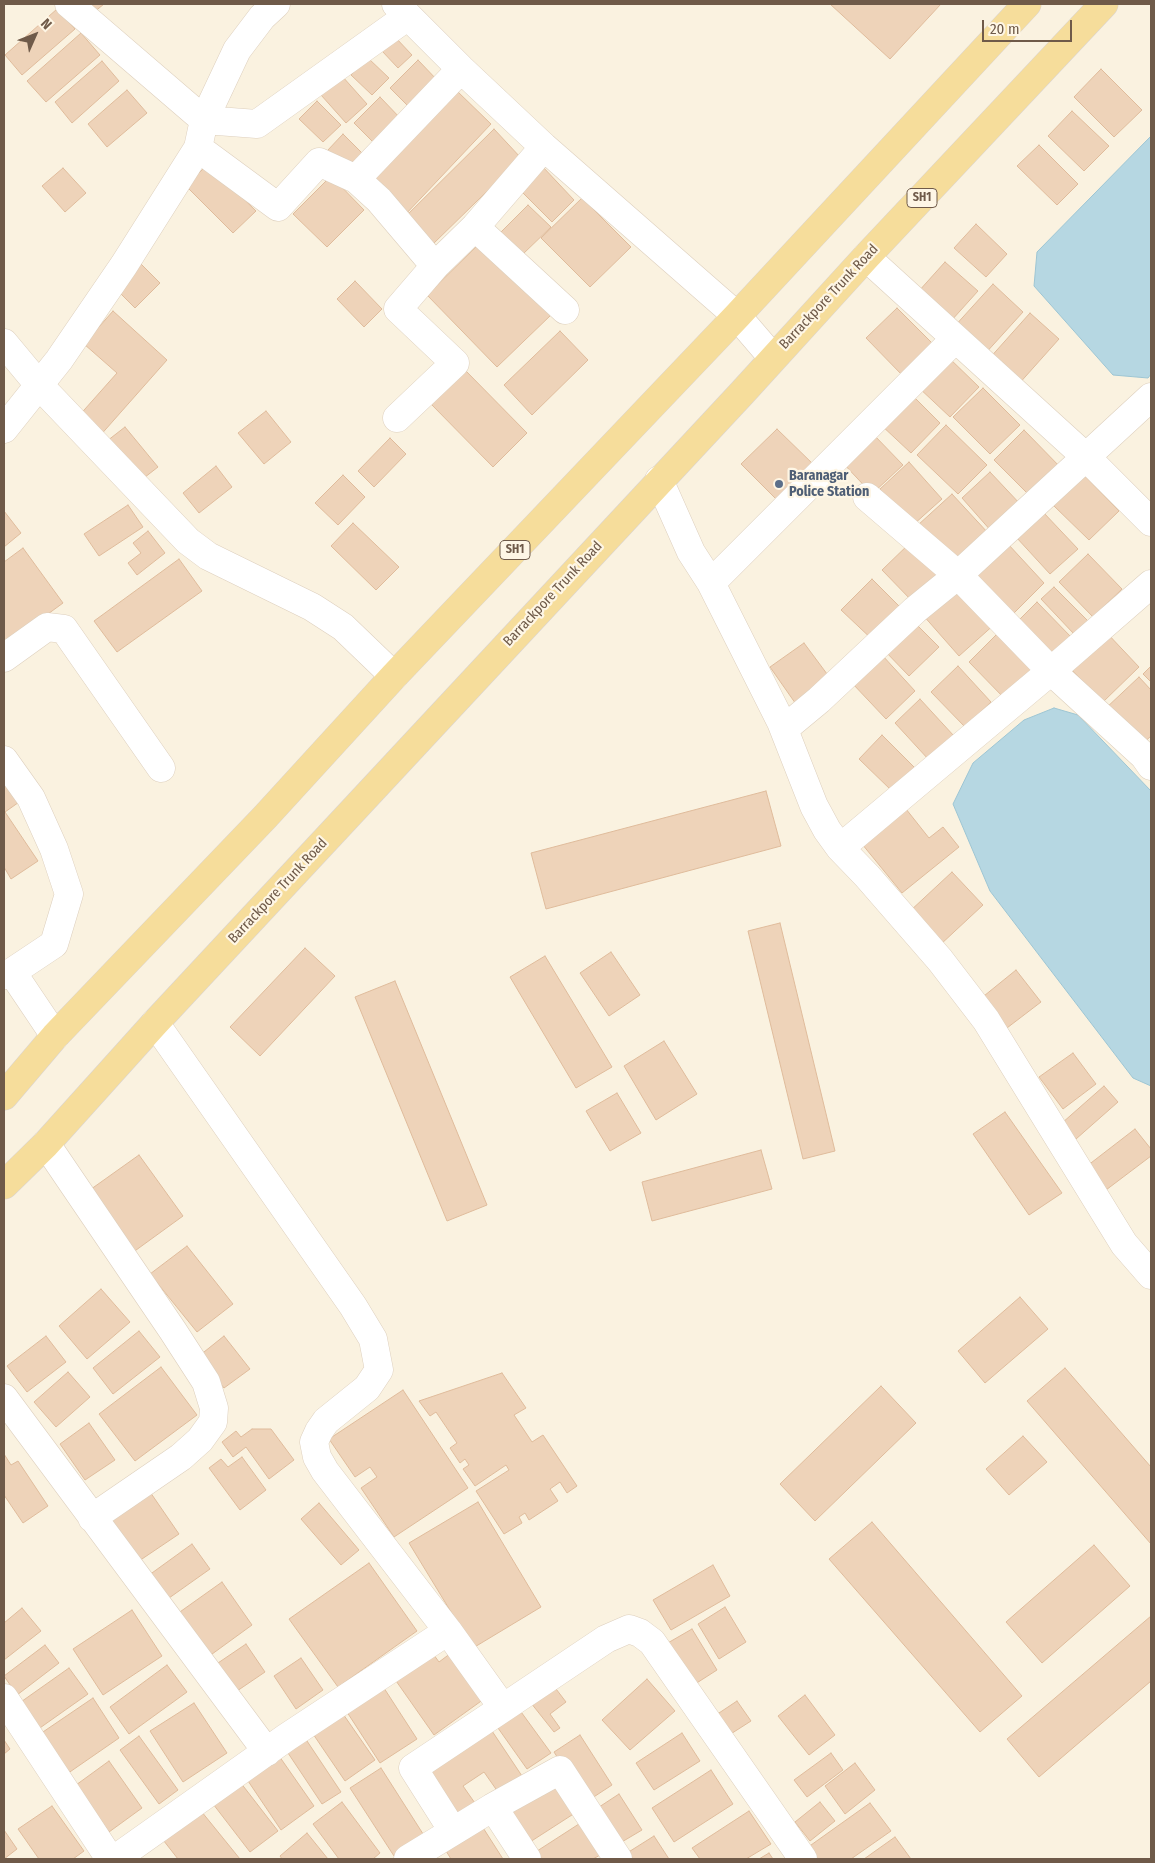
<!DOCTYPE html>
<html>
<head>
<meta charset="utf-8">
<style>
	body { margin:0 }
	#map { position:relative; width:1155px; height:1863px; overflow:hidden; background:#faf2e0; font-family:"Fira Sans Condensed",sans-serif }
	canvas { display:block }
	.frame { position:absolute; inset:0; border:5px solid #6f5a49; pointer-events:none }
	.north { position:absolute; left:10px; top:10px; width:50px; height:50px; -webkit-text-stroke:4px #fef6e5; paint-order:stroke; rotate:46deg; font-size:14px; font-weight:700; line-height:20px; text-align:center; color:#6f5a49 }
	.north::after { content:''; display:block; margin:auto; width:18px; height:22px; background:#6f5a49; clip-path:polygon(50% 0,100% 100%,50% 72%,0 100%) }
	.scale { position:absolute; left:982px; top:20px; width:90px; height:22px; box-sizing:border-box; border:2px solid #6f5a49; border-top:0; padding-left:6px; font-size:15px; line-height:18px; white-space:nowrap; color:#6f5a49; -webkit-text-stroke:4px #fef6e5; paint-order:stroke }
</style>
</head>
<body>
<div id="map">
<canvas width="1155" height="1863"></canvas>
<div class="frame"></div>
<div class="north">N</div>
<div class="scale">20 m</div>
</div>
<script>
const ctx = document.querySelector('canvas').getContext('2d');
ctx.lineJoin = 'round';
function fill(path, color) {
  ctx.fillStyle = color;
  ctx.fill(path, 'evenodd');
}
function toPath(rows) {
  const path = new Path2D();
  for (const r of rows) {
    path.moveTo(r[0], r[1]);
    for (let i = 2; i < r.length; i += 2) path.lineTo(r[i], r[i + 1]);
  }
  return path;
}
function stroke(path, color, width, dash) {
  ctx.strokeStyle = color;
  ctx.lineWidth = width;
  ctx.lineCap = dash ? 'butt' : 'round';
  ctx.setLineDash(dash || []);
  ctx.stroke(path);
}
function drawText(font, color, halo, rows, align = 'center') {
  ctx.font = font + ' "Fira Sans Condensed",sans-serif';
  ctx.lineWidth = 4.5;
  ctx.setLineDash([]);
  ctx.textBaseline = 'middle';
  ctx.strokeStyle = halo;
  ctx.fillStyle = color;
  for (const [text, x, y, turn = 0] of rows) {
    ctx.save();
    ctx.translate(x, y);
    ctx.rotate((+turn || 0) * Math.PI / 180);
    ctx.textAlign = isNaN(turn) ? turn : align;
    if (halo) ctx.strokeText(text, 0, 0);
    ctx.fillText(text, 0, 0);
    ctx.restore();
  }
}
const water = toPath([
	[1151,136,1151,374,1148,378,1113,375,1034,286,1037,252,1151,136],
	[1054,708,1078,715,1151,791,1151,1086,1133,1078,990,891,953,804,973,763,1024,720,1054,708]
]);
fill(water, '#b6d7e2');
stroke(water, '#9dc5d3', 1);
const building = toPath([
	[85,4,104,4,93,13,85,4],
	[830,4,941,4,890,59,830,4],
	[57,9,75,29,22,75,5,55,57,9],
	[81,33,100,55,46,102,27,81,81,33],
	[395,37,412,55,398,68,382,51,395,37],
	[368,58,389,78,372,95,351,75,368,58],
	[418,60,439,82,412,110,390,88,418,60],
	[102,61,119,81,72,123,55,102,102,61],
	[1101,69,1142,110,1114,137,1074,97,1101,69],
	[342,76,367,104,346,123,321,95,342,76],
	[127,90,147,113,107,147,88,124,127,90],
	[456,90,491,124,404,216,368,182,456,90],
	[380,97,402,120,376,145,354,123,380,97],
	[317,101,341,125,323,142,299,119,317,101],
	[1072,111,1109,146,1084,171,1048,136,1072,111],
	[494,129,521,158,431,246,404,218,494,129],
	[343,134,365,156,348,173,327,151,343,134],
	[1039,145,1078,184,1057,205,1017,166,1039,145],
	[208,164,256,211,233,233,186,186,208,164],
	[542,166,574,200,552,222,519,189,542,166],
	[63,168,86,193,65,212,42,186,63,168],
	[331,176,364,210,327,247,293,214,331,176],
	[582,198,631,247,590,287,541,238,582,198],
	[528,205,551,227,523,254,501,232,528,205],
	[976,224,1007,254,986,277,954,248,976,224],
	[480,243,551,315,497,367,427,295,480,243],
	[138,261,160,283,135,308,113,286,138,261],
	[945,262,978,291,951,321,918,292,945,262],
	[355,281,382,309,364,327,337,299,355,281],
	[993,284,1023,312,983,356,953,328,993,284],
	[897,308,935,346,903,376,866,338,897,308],
	[113,311,167,360,98,438,77,418,117,373,84,344,113,311],
	[1030,313,1059,339,1017,386,988,360,1030,313],
	[560,331,588,360,532,415,504,385,560,331],
	[946,355,979,387,950,417,917,386,946,355],
	[465,370,527,433,493,467,431,404,465,370],
	[983,388,1020,425,990,454,953,417,983,388],
	[910,393,940,423,911,453,880,424,910,393],
	[266,411,291,442,264,464,238,433,266,411],
	[946,425,987,465,958,494,917,455,946,425],
	[125,427,158,467,140,481,107,441,125,427],
	[777,429,815,466,780,503,741,464,777,429],
	[1024,430,1064,471,1034,500,994,460,1024,430],
	[872,433,903,465,872,494,842,462,872,433],
	[390,438,406,454,374,487,358,471,390,438],
	[909,462,942,499,913,525,880,489,909,462],
	[216,466,232,487,199,513,183,493,216,466],
	[990,472,1022,506,992,532,962,498,990,472],
	[1083,474,1119,511,1089,540,1053,505,1083,474],
	[343,475,365,497,338,525,315,503,343,475],
	[952,494,989,534,955,565,918,525,952,494],
	[128,505,143,527,99,556,84,534,128,505],
	[4,511,21,533,4,547,4,511],
	[1043,512,1078,549,1050,574,1016,537,1043,512],
	[353,523,399,567,376,590,331,546,353,523],
	[148,531,165,553,137,575,128,563,141,553,133,543,148,531],
	[912,541,943,572,913,602,882,570,912,541],
	[1008,544,1044,583,1013,614,976,575,1008,544],
	[23,548,63,603,4,646,4,562,23,548],
	[1088,554,1122,589,1093,617,1059,582,1088,554],
	[179,559,202,591,117,652,94,621,179,559],
	[872,579,905,612,876,643,841,610,872,579],
	[959,581,996,623,959,656,922,614,959,581],
	[1054,587,1088,621,1074,634,1041,599,1054,587],
	[1037,602,1072,638,1051,658,1017,622,1037,602],
	[913,621,939,647,909,676,883,649,913,621],
	[1000,631,1037,668,1005,699,969,662,1000,631],
	[1105,631,1139,667,1103,702,1068,666,1105,631],
	[804,643,833,682,798,707,770,667,804,643],
	[882,655,915,691,886,719,852,683,882,655],
	[958,666,991,702,965,727,931,692,958,666],
	[1151,666,1151,682,1143,674,1151,666],
	[1139,677,1151,690,1151,736,1139,747,1105,709,1139,677],
	[920,699,954,736,929,760,895,723,920,699],
	[882,735,915,768,892,791,859,759,882,735],
	[4,773,22,800,5,812,38,861,11,879,4,867,4,773],
	[766,791,781,846,546,909,531,853,766,791],
	[906,809,929,838,943,827,959,847,902,893,862,844,906,809],
	[952,872,983,905,940,945,909,912,952,872],
	[780,923,835,1151,803,1159,748,931,780,923],
	[305,948,335,976,260,1056,230,1027,305,948],
	[611,952,640,995,609,1016,580,973,611,952],
	[545,956,612,1067,576,1088,510,977,545,956],
	[1016,970,1041,1002,1003,1031,979,1000,1016,970],
	[395,981,487,1205,447,1221,355,997,395,981],
	[664,1041,697,1094,656,1120,624,1066,664,1041],
	[1073,1053,1096,1084,1063,1109,1039,1077,1073,1053],
	[1104,1086,1118,1102,1076,1139,1062,1123,1104,1086],
	[617,1093,641,1133,610,1151,586,1111,617,1093],
	[1005,1112,1062,1193,1029,1215,973,1134,1005,1112],
	[1135,1129,1151,1149,1151,1156,1106,1190,1087,1166,1135,1129],
	[761,1150,772,1189,652,1221,642,1182,761,1150],
	[139,1155,183,1216,132,1253,87,1192,139,1155],
	[187,1246,233,1304,197,1332,150,1274,187,1246],
	[101,1289,130,1322,87,1359,59,1326,101,1289],
	[1020,1297,1048,1329,985,1383,958,1351,1020,1297],
	[139,1331,160,1357,113,1394,93,1368,139,1331],
	[46,1336,66,1362,27,1392,7,1366,46,1336],
	[224,1336,250,1369,224,1388,199,1356,224,1336],
	[161,1367,197,1415,135,1461,99,1414,161,1367],
	[1065,1368,1151,1467,1151,1544,1027,1401,1065,1368],
	[68,1372,90,1397,56,1427,34,1402,68,1372],
	[502,1373,526,1408,514,1415,532,1442,543,1435,577,1486,567,1493,560,1482,550,1489,558,1501,529,1520,525,1513,519,1517,522,1523,504,1534,476,1491,509,1470,506,1465,475,1486,463,1469,469,1465,465,1459,460,1463,450,1448,457,1443,436,1412,430,1416,419,1401,502,1373],
	[881,1386,916,1423,815,1521,780,1484,881,1386],
	[403,1390,468,1488,394,1537,361,1488,377,1477,370,1467,355,1477,329,1439,403,1390],
	[89,1423,115,1460,85,1480,60,1444,89,1423],
	[252,1429,271,1429,294,1460,269,1479,246,1447,233,1457,222,1442,236,1431,241,1437,252,1429],
	[1023,1436,1047,1462,1009,1495,986,1469,1023,1436],
	[4,1454,11,1465,18,1461,48,1506,23,1523,4,1495,4,1454],
	[242,1457,266,1490,240,1510,209,1468,221,1459,228,1467,242,1457],
	[148,1489,179,1534,139,1561,108,1516,148,1489],
	[478,1502,541,1607,473,1648,409,1543,478,1502],
	[319,1503,359,1550,341,1565,301,1519,319,1503],
	[872,1522,1022,1696,980,1732,829,1559,872,1522],
	[192,1544,210,1569,162,1603,145,1578,192,1544],
	[1094,1545,1130,1586,1042,1663,1006,1622,1094,1545],
	[369,1563,417,1631,338,1687,289,1619,369,1563],
	[713,1565,730,1596,671,1630,653,1600,713,1565],
	[222,1582,252,1625,208,1657,177,1614,222,1582],
	[725,1607,746,1642,719,1659,698,1624,725,1607],
	[22,1608,41,1631,4,1660,4,1623,22,1608],
	[132,1610,162,1656,103,1695,73,1649,132,1610],
	[1151,1616,1151,1681,1039,1777,1007,1739,1151,1616],
	[692,1629,717,1670,692,1686,666,1644,692,1629],
	[246,1644,265,1672,237,1691,218,1663,246,1644],
	[45,1645,59,1663,17,1695,4,1676,45,1645],
	[431,1651,439,1662,451,1653,484,1699,434,1735,394,1678,431,1651],
	[301,1658,323,1690,296,1709,274,1676,301,1658],
	[167,1665,187,1692,129,1734,110,1707,167,1665],
	[69,1668,88,1694,37,1730,18,1704,69,1668],
	[647,1679,675,1711,630,1750,602,1720,647,1679],
	[550,1681,566,1702,550,1714,560,1728,554,1732,527,1698,550,1681],
	[382,1685,417,1739,380,1763,345,1709,382,1685],
	[805,1695,835,1735,809,1755,778,1716,805,1695],
	[93,1698,119,1738,64,1776,37,1736,93,1698],
	[737,1701,751,1721,726,1737,713,1717,737,1701],
	[194,1703,227,1753,183,1782,150,1731,194,1703],
	[516,1705,551,1753,527,1769,493,1721,516,1705],
	[341,1711,375,1760,345,1781,311,1731,341,1711],
	[490,1728,522,1776,498,1792,484,1772,463,1786,477,1806,454,1821,422,1774,490,1728],
	[301,1732,341,1792,322,1804,282,1744,301,1732],
	[682,1733,700,1761,654,1790,636,1763,682,1733],
	[580,1735,612,1785,586,1802,554,1752,580,1735],
	[139,1736,178,1790,159,1804,120,1750,139,1736],
	[4,1740,10,1749,4,1754,4,1740],
	[277,1753,314,1806,281,1830,244,1775,277,1753],
	[831,1753,843,1770,807,1797,794,1780,831,1753],
	[109,1761,142,1808,109,1832,76,1785,109,1761],
	[855,1763,875,1790,845,1814,825,1786,855,1763],
	[381,1768,425,1837,394,1856,350,1788,381,1768],
	[711,1770,733,1804,674,1842,652,1808,711,1770],
	[237,1778,278,1831,250,1852,210,1800,237,1778],
	[554,1781,575,1813,530,1842,509,1810,554,1781],
	[619,1794,642,1830,615,1846,593,1811,619,1794],
	[342,1802,380,1853,373,1859,339,1859,313,1824,342,1802],
	[820,1802,835,1821,810,1841,795,1822,820,1802],
	[870,1803,891,1831,851,1859,810,1859,804,1850,870,1803],
	[52,1806,84,1851,73,1859,39,1859,18,1829,52,1806],
	[197,1806,240,1859,178,1859,160,1836,197,1806],
	[749,1811,771,1844,746,1859,700,1859,692,1848,749,1811],
	[582,1822,602,1854,593,1859,538,1859,534,1853,582,1822],
	[480,1823,503,1859,451,1859,443,1846,480,1823],
	[4,1830,17,1849,4,1859,4,1830],
	[307,1833,328,1859,282,1859,280,1856,307,1833],
	[654,1836,669,1859,631,1859,627,1853,654,1836],
	[895,1837,911,1859,864,1859,895,1837],
	[769,1853,773,1859,759,1859,769,1853]
]);
fill(building, '#eed3b9');
stroke(building, '#dfbb9b', 1);
const minor = toPath([
	[69,4,204,120,257,124,408,16],
	[396,4,461,69,544,147,737,316,773,358],
	[198,148,278,207,319,162,356,179],
	[475,227,565,310],
	[866,257,1087,458,1151,522],
	[435,266,379,200,356,179,461,69],
	[4,343,39,385,188,541,208,556,312,607,343,627,394,676],
	[397,418,455,363,398,309,435,266,475,227,544,147],
	[4,429,59,360,124,265,198,148,204,120,237,50,262,17,276,4],
	[659,480,691,552,711,583,781,722,814,806,827,830,840,848,867,876,940,960,986,1020,1124,1244,1151,1275],
	[867,497,958,575,1051,671,1144,756,1151,766],
	[711,583,955,339],
	[4,658,47,627,64,629,161,768],
	[784,729,819,700,915,610,958,575,1151,397],
	[4,760,31,798,54,849,69,894,54,944,12,972],
	[840,848,1051,671,1151,584],
	[4,975,12,972,55,1036],
	[155,1023,353,1306,373,1339,379,1370,367,1388,326,1421,319,1431,314,1442,317,1457,325,1471,448,1631],
	[46,1144,173,1331,206,1382,214,1408,213,1422,200,1440,181,1457,92,1518],
	[4,1398,267,1752],
	[4,1698,110,1859],
	[493,1807,527,1859],
	[453,1831,413,1768,503,1708],
	[115,1859,287,1737,448,1631,503,1708,606,1639,629,1629,640,1633,652,1642,803,1859],
	[408,1859,493,1807,560,1770,618,1859]
]);
const major = toPath([
	[4,1096,55,1036,265,817,394,676,737,316,1027,4],
	[4,1185,46,1144,155,1023,742,393,866,257,1104,4]
]);
stroke(minor, '#ddcfbd', 29);
stroke(major, '#dad4d0', 29);
stroke(minor, '#fff', 28);
stroke(major, '#f6dd9b', 28);
for (const [x, y, r, color] of [
	[779,484,5,"#5c6f8a"]
]) {
  const dot = new Path2D();
  dot.arc(x, y, r, 0, 2 * Math.PI);
  ctx.fillStyle = color;
  ctx.fill(dot);
  stroke(dot, '#fef6e5', 2);
}
for (const [x, y, w] of [
	[922,198,30],
	[515,550,30]
]) {
  const box = new Path2D();
  box.roundRect(x - w / 2, y - 9.5, w, 19, 4);
  ctx.fillStyle = '#fef6e5';
  ctx.fill(box);
  stroke(box, '#6f5a49', 1);
}
drawText('bold 12px', '#6f5a49', null, [
	["SH1",922,198],
	["SH1",515,550]
]);
drawText('14px', '#6f5a49', '#fef6e5', [
	["Barrackpore Trunk Road",829,297,-47],
	["Barrackpore Trunk Road",553,594,-47],
	["Barrackpore Trunk Road",278,891,-47]
]);
drawText('bold 14px', '#4e5e75', '#fef6e5', [
	["Baranagar",789,476],
	["Police Station",789,492]
], 'left');
</script>
</body>
</html>
